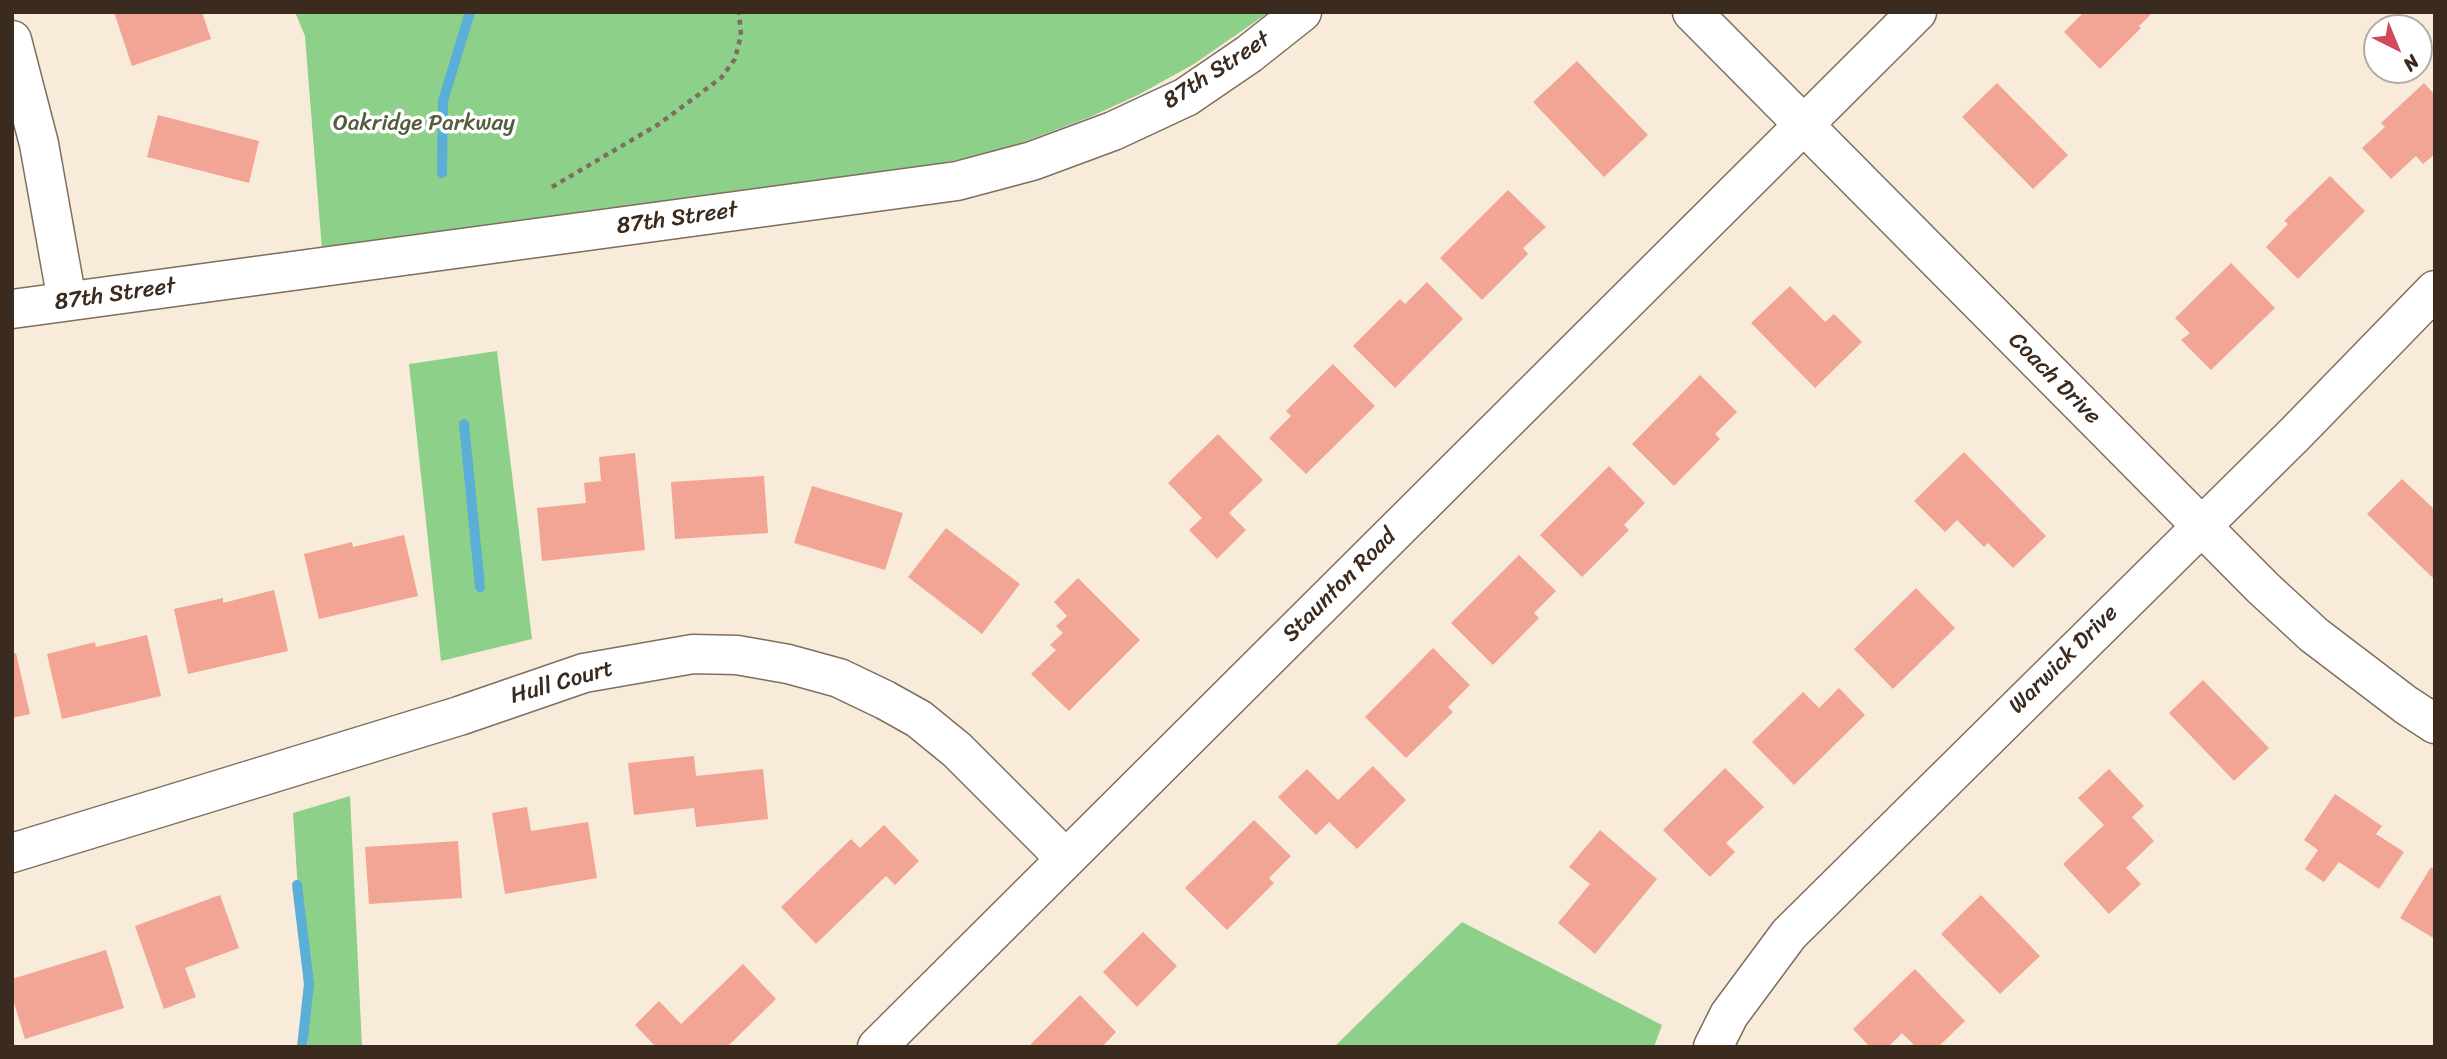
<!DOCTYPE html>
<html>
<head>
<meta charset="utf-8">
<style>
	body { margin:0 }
	#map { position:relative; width:2447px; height:1059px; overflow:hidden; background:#f9ebda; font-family:Sriracha,sans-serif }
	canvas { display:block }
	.frame { position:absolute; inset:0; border:14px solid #3b2a1e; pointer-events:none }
	.north { position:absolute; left:2363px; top:14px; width:70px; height:70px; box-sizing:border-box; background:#fff; border:2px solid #b1aaa5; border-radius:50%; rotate:137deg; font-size:19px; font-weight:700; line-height:28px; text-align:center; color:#3b2a1e }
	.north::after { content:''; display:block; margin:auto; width:24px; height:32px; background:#d1495b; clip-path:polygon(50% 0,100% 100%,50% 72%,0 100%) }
</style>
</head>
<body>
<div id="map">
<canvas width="2447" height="1059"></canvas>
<div class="frame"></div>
<div class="north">N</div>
</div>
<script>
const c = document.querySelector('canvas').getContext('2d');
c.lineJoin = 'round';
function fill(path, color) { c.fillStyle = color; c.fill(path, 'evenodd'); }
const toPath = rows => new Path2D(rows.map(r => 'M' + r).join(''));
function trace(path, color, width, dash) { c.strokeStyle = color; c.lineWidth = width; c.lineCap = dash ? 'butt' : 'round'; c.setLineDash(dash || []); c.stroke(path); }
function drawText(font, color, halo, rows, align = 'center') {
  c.font = font + ' Sriracha,sans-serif'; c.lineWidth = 7; c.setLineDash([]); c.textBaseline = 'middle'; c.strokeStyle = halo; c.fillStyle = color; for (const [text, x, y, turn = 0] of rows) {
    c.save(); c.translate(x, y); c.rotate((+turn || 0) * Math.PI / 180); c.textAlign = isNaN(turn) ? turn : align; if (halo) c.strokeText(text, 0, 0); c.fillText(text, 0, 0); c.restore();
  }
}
const green = toPath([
	[295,12,1269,12,1194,64,1138,95,1090,117,1018,144,957,160,900,171,322,250,305,36],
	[497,351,532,639,441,661,409,364],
	[350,796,362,1047,308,1047,293,813],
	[1462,922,1662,1025,1654,1047,1334,1047]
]);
const stream = toPath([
	[442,173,443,101,470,12],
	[464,424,480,587],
	[297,885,309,984,302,1047]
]);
const building = toPath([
	[114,12,202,12,211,39,132,66],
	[2084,12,2153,12,2139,26,2141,28,2100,69,2064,32],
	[1577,61,1648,135,1604,177,1533,102],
	[1997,83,2068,155,2033,189,1962,117],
	[2424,83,2435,95,2435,154,2423,164,2416,156,2391,179,2362,148,2385,127,2381,123],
	[158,115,259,141,249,183,147,157],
	[2330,176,2365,211,2298,279,2266,247,2288,224,2284,221],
	[1508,190,1546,227,1523,248,1528,254,1482,300,1440,258],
	[2231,263,2275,308,2211,370,2181,340,2190,333,2175,318],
	[1427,282,1463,319,1395,388,1353,346,1400,299,1405,304],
	[1790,286,1825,322,1834,314,1862,342,1815,388,1751,323],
	[1333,364,1375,406,1306,474,1269,438,1291,416,1286,411],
	[1700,375,1737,412,1715,434,1720,439,1674,486,1632,444],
	[1218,434,1263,480,1229,513,1246,530,1217,559,1189,530,1202,518,1168,483],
	[1964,452,2046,536,2013,568,1988,543,1984,547,1957,520,1945,532,1914,501],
	[635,453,645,550,542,561,537,508,586,503,584,483,601,481,599,457],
	[1609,466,1645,503,1624,525,1629,530,1582,577,1540,535],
	[764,476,768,533,675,539,671,482],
	[2402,479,2435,510,2435,580,2367,514],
	[812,486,903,513,885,570,794,543],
	[946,528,1020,584,982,634,908,577],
	[404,535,418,596,319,619,304,554,352,542,353,547],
	[1519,555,1556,591,1534,613,1539,618,1493,665,1451,623],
	[1078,578,1140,640,1069,711,1031,674,1056,650,1050,645,1063,633,1056,626,1067,616,1054,602],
	[1916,588,1955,628,1893,689,1854,649],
	[274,590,288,651,188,674,174,609,223,598,223,603],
	[147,635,161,696,62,719,47,654,95,642,96,647],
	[1433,648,1470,685,1448,707,1453,712,1406,758,1365,717],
	[16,653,30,714,12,718,12,654],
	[2203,680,2269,748,2234,781,2169,713],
	[1839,688,1865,715,1794,785,1752,742,1803,692,1819,708],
	[694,756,696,776,763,769,768,819,696,827,694,808,634,815,628,763],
	[1373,766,1406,800,1357,849,1329,822,1316,835,1278,797,1307,769,1338,800],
	[1725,768,1764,807,1726,843,1735,852,1710,877,1663,830],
	[2109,769,2144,806,2132,817,2154,841,2126,868,2141,884,2109,914,2063,864,2104,825,2078,798],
	[2335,794,2382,826,2376,834,2404,852,2379,889,2339,862,2324,882,2305,869,2318,850,2304,840],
	[527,807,531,831,588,822,597,878,505,894,492,813],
	[1254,820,1291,856,1269,878,1274,883,1227,930,1185,888],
	[884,825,919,861,895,885,886,876,816,944,781,907,851,839,860,848],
	[1600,830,1657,879,1595,954,1558,923,1590,884,1569,867],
	[458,841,462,898,369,904,365,847],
	[2431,867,2435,869,2435,939,2400,918],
	[220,895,239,948,185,968,196,997,164,1009,135,926],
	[1981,895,2040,956,2000,994,1941,934],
	[1143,932,1177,966,1137,1007,1103,972],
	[106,950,124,1008,25,1039,12,996,12,979],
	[743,964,776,999,727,1047,656,1047,635,1025,659,1001,681,1024],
	[1915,969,1965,1021,1938,1047,1916,1047,1902,1033,1888,1047,1870,1047,1853,1029],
	[1080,995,1116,1032,1102,1047,1028,1047]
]);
const path = toPath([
	[552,187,659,124,721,78,735,59,741,35,739,12]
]);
const minor = toPath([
	[1692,12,2263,588,2314,635,2406,705,2435,724],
	[12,40,39,144,67,301],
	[12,309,957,181,1032,161,1113,131,1186,97,1249,54,1302,12],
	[12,853,459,716,584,673,693,654,737,655,788,664,839,678,885,700,919,719,957,750,1066,859],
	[877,1047,1917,12],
	[1713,1047,1729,1015,1789,934,2295,434,2435,290]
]);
const streetNames = [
	["87th Street",1217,71,-33],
	["87th Street",677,219,-8],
	["87th Street",115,295,-8],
	["Coach Drive",2054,379,45],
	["Staunton Road",1340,586,-45],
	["Warwick Drive",2064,660,-45],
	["Hull Court",562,683,-16]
];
const parkNames = [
	["Oakridge Parkway",424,124]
];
fill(green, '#8dd08a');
trace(stream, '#5baed6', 10);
fill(building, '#f2a495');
trace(minor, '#7e6e60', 41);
trace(path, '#7e6e60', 4.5, [5, 5]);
trace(minor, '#fff', 38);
drawText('23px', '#3b2a1e', '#fff', streetNames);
drawText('23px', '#545c3e', '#fff', parkNames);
</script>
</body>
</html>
